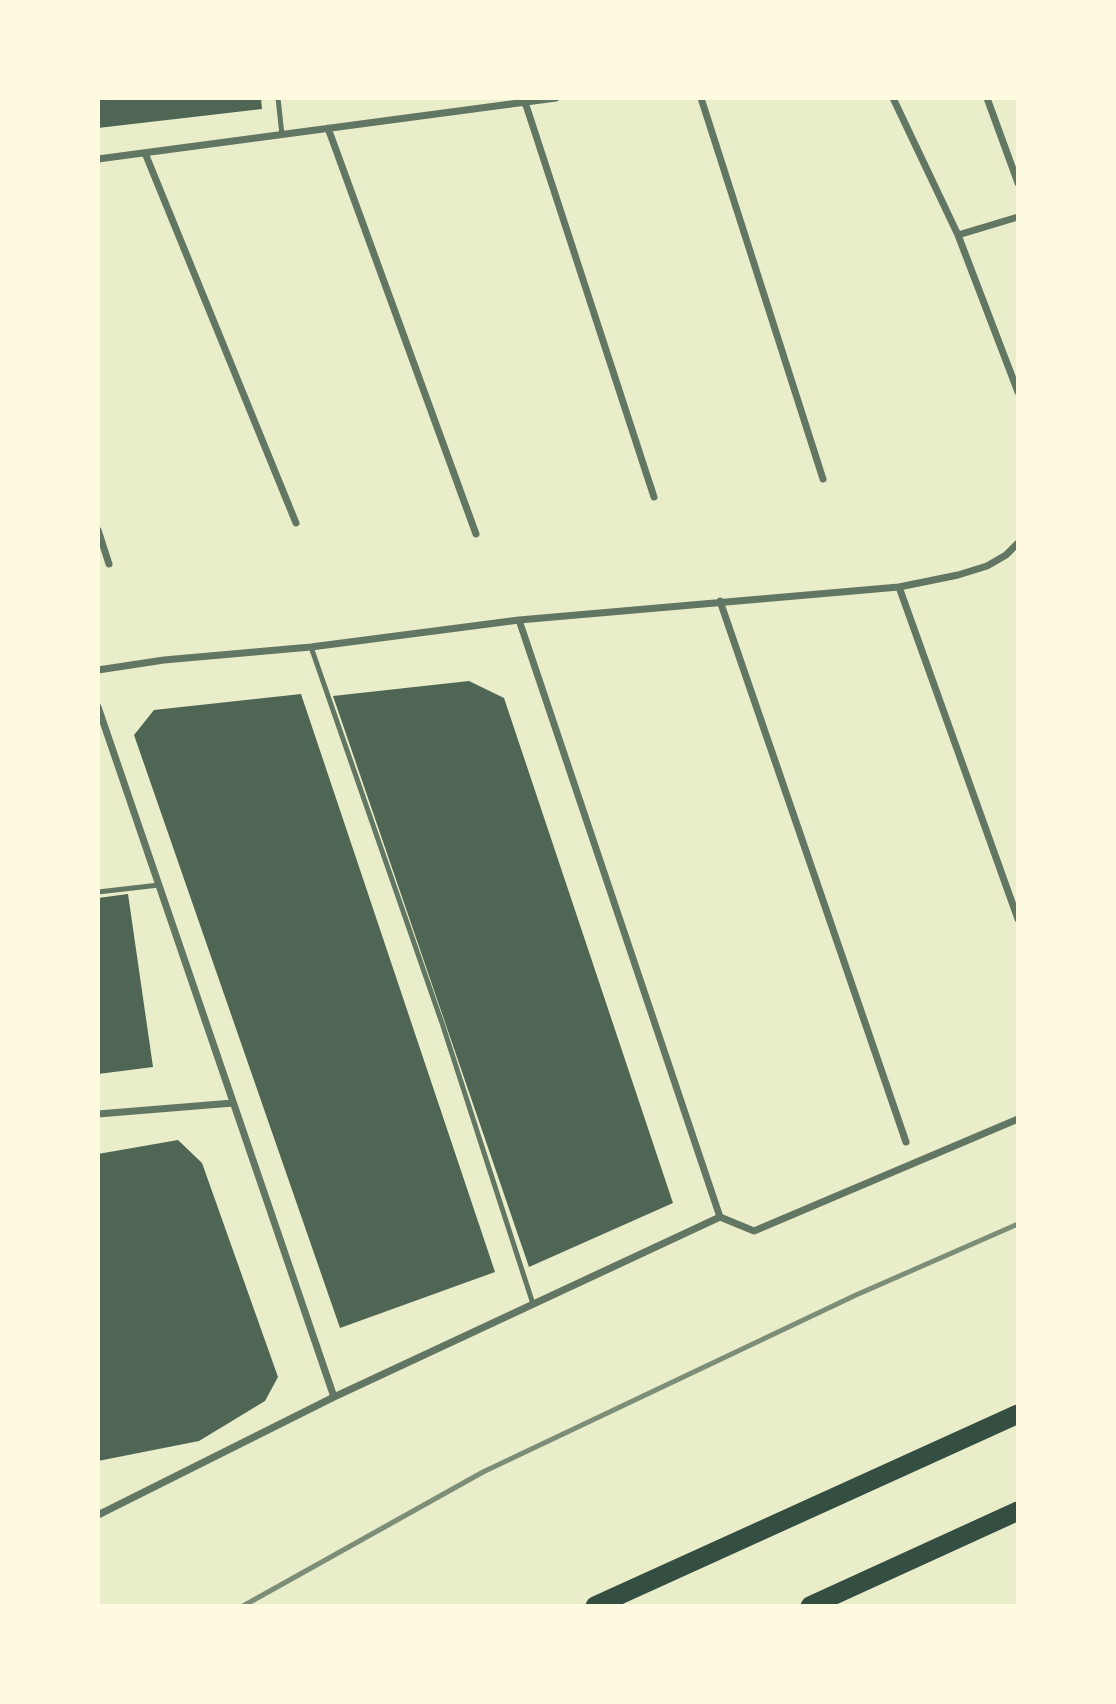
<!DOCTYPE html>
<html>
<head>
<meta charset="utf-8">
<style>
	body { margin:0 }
	#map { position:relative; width:1116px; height:1704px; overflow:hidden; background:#e9edc9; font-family:"Roboto Condensed",sans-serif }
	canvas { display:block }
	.frame { position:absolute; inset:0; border:100px solid #fefae0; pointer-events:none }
</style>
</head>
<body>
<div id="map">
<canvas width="1116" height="1704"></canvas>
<div class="frame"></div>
</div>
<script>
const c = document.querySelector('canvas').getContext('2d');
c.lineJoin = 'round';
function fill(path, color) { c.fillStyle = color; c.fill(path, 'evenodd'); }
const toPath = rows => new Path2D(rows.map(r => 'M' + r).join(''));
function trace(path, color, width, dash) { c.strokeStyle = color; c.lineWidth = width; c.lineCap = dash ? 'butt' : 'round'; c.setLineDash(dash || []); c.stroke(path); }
const building = toPath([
	[98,98,261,98,262,109,98,128],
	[469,681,504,698,673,1203,529,1267,333,696],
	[301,694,495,1272,340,1328,134,735,154,710],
	[128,894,153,1067,98,1074,98,898],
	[178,1140,202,1163,278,1377,265,1401,199,1441,98,1461,98,1154]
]);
const service = toPath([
	[278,98,282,135],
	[311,647,443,1026,533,1304],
	[98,892,159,885]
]);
const minor = toPath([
	[701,98,823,479],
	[893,98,958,235,1018,392],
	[987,98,1018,183],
	[525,102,654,497],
	[328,128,476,534],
	[145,153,296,523],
	[98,159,556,98],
	[958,235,1018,217],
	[98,530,109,564],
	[899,587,1018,919],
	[720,601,906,1142],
	[519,620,720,1217],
	[98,670,164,660,311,647,519,620,899,587,958,575,987,566,1006,555,1018,543],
	[98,707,334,1397],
	[98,1114,233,1103],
	[98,1515,334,1397,720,1217,754,1231,1018,1119]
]);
const trunk = toPath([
	[595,1606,1018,1414],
	[810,1606,1018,1511]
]);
const rail = toPath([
	[243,1606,483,1472,856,1295,1018,1224]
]);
fill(building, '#4f6655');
trace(service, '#617663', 5);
trace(minor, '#617663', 7);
trace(trunk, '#344e41', 19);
trace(rail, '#7c8e77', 5);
</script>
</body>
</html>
